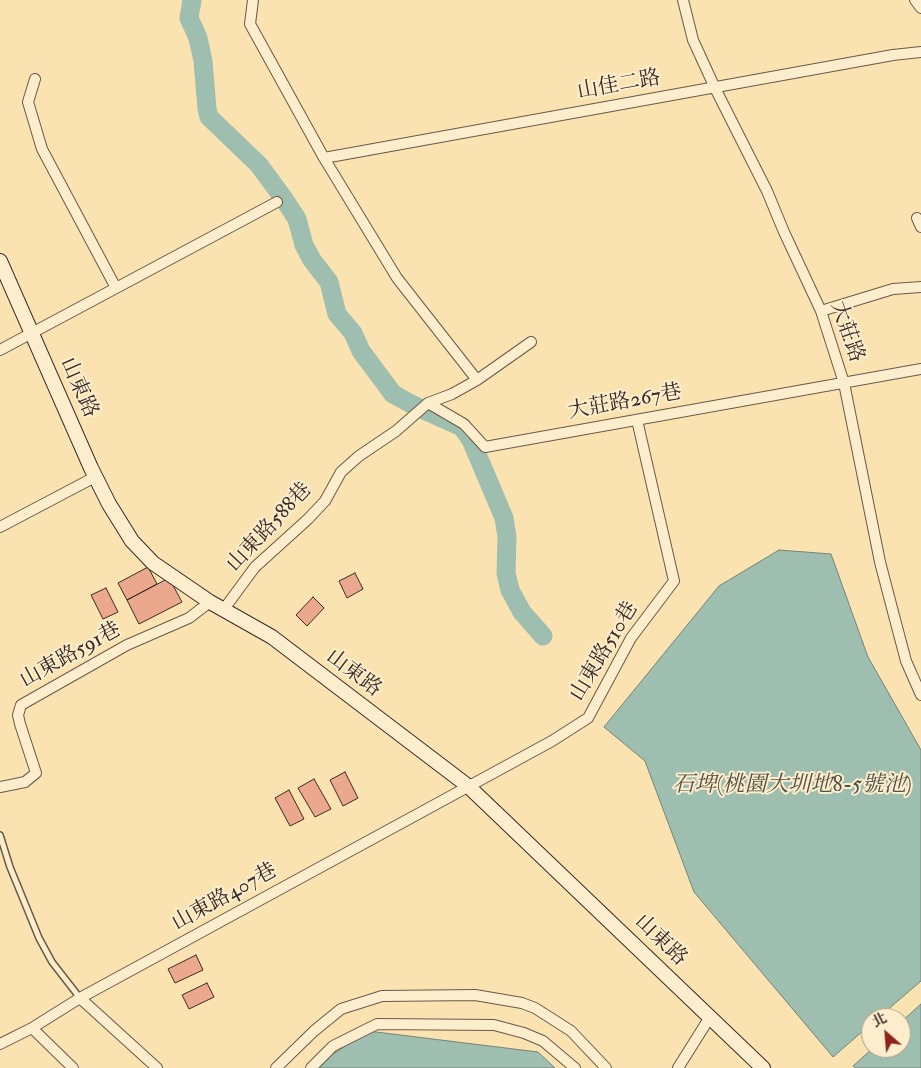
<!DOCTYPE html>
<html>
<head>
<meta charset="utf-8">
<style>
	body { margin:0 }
	#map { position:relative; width:921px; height:1068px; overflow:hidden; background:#fae3b1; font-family:"IM FELL Double Pica","Noto Serif TC",serif }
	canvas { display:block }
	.north { position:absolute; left:861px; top:1008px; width:50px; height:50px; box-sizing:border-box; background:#fcedcc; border:1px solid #ae9f8a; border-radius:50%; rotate:333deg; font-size:14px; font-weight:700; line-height:20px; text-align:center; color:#392b26 }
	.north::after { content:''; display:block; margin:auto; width:18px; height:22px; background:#8f2418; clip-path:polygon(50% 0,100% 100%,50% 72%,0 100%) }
</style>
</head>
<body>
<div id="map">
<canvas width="921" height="1068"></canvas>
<div class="north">北</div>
</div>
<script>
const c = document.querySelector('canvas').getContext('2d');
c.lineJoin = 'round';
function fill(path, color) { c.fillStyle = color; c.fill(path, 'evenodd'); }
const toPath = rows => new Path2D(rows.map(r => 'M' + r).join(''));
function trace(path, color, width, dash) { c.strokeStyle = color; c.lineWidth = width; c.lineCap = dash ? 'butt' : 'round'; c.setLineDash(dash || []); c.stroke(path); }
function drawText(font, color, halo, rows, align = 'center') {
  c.font = font + ' "IM FELL Double Pica","Noto Serif TC",serif'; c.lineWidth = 4; c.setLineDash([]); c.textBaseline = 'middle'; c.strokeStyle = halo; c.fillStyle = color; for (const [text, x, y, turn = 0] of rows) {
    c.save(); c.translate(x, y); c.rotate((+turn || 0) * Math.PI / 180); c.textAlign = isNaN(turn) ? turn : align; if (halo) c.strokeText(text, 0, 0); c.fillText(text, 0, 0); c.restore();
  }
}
const water = toPath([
	[779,550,831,554,868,657,921,750,921,981,878,1018,871,1018,871,1024,833,1057,694,892,645,761,604,727,719,586,779,550],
	[921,1004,921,1068,856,1068,853,1066,873,1048,901,1048,901,1022,921,1004],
	[368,1031,538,1052,555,1068,312,1068,368,1031]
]);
const river = toPath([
	[192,0,189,18,198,38,203,61,207,109,209,117,259,165,284,199,297,219,304,245,312,260,329,282,337,314,353,333,361,351,393,394,413,405,462,427,471,440,504,518,507,537,506,573,510,590,522,612,543,636]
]);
const building = toPath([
	[148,567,157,584,127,600,118,583,148,567],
	[355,573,363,589,347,598,339,581,355,573],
	[169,578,182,602,139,624,127,600,169,578],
	[106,588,118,612,103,619,91,595,106,588],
	[313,597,324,608,307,626,296,615,313,597],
	[345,772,358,798,343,806,330,780,345,772],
	[314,779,331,809,315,817,298,788,314,779],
	[289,790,304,819,290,826,275,798,289,790],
	[196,955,203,970,175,983,168,969,196,955],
	[207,983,214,997,189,1009,182,995,207,983]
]);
const lane = toPath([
	[0,835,10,867,39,938,52,962,80,998]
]);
const street = toPath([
	[253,0,250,24,324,158,397,278,477,380],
	[683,0,693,40,715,88,767,191,784,232,821,311,844,383,880,562,892,608,906,661,921,695],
	[915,0,921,8],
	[35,79,28,102,42,149,116,288],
	[324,158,893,55,921,52],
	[917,218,921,227],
	[821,311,893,289,921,287],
	[0,350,277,202],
	[428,403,464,424,485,447,921,369],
	[0,527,95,477],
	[224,609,255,567,308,519,325,501,341,472,359,456,396,431,428,403,452,394,477,380,531,342],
	[0,787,25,782,36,773,20,724,18,715,21,705,127,645,189,618,210,602],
	[80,998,157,1068],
	[32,1028,73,1068],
	[0,1044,32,1028,80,998,552,741,588,718,631,638,674,581,637,420],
	[276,1068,314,1031,341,1009,382,996,475,995,522,1003,535,1008,571,1031,606,1068],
	[311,1068,333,1046,377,1024,494,1025,524,1033,543,1041,575,1068],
	[678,1068,710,1017]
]);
const secondary = toPath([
	[0,261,91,468,109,504,132,541,153,563,210,602,272,637,468,786,763,1068]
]);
const streetNames = [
	["山佳二路",619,86,-10],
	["大莊路",846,332,71],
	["山東路",78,388,66],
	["大莊路267巷",625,403,-10],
	["山東路588巷",270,528,-47],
	["山東路510巷",605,652,-59],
	["山東路591巷",71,656,-29],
	["山東路",353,674,37],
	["山東路407巷",225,898,-29],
	["山東路",660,941,44]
];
const waterNames = [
	["石埤(桃園大圳地8-5號池)",792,786]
];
fill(water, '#9ebeaf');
trace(water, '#768378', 1);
trace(river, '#9ebeaf', 19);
fill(building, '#eba88d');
trace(building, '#392b26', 1);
trace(lane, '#695949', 8);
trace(street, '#695949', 12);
trace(secondary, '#392b26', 16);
trace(lane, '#fcedcc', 5);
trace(street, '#fcedcc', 10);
trace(secondary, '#fcedcc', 14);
drawText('21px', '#392b26', '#fcedcc', streetNames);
drawText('italic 22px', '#525048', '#fcedcc', waterNames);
</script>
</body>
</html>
